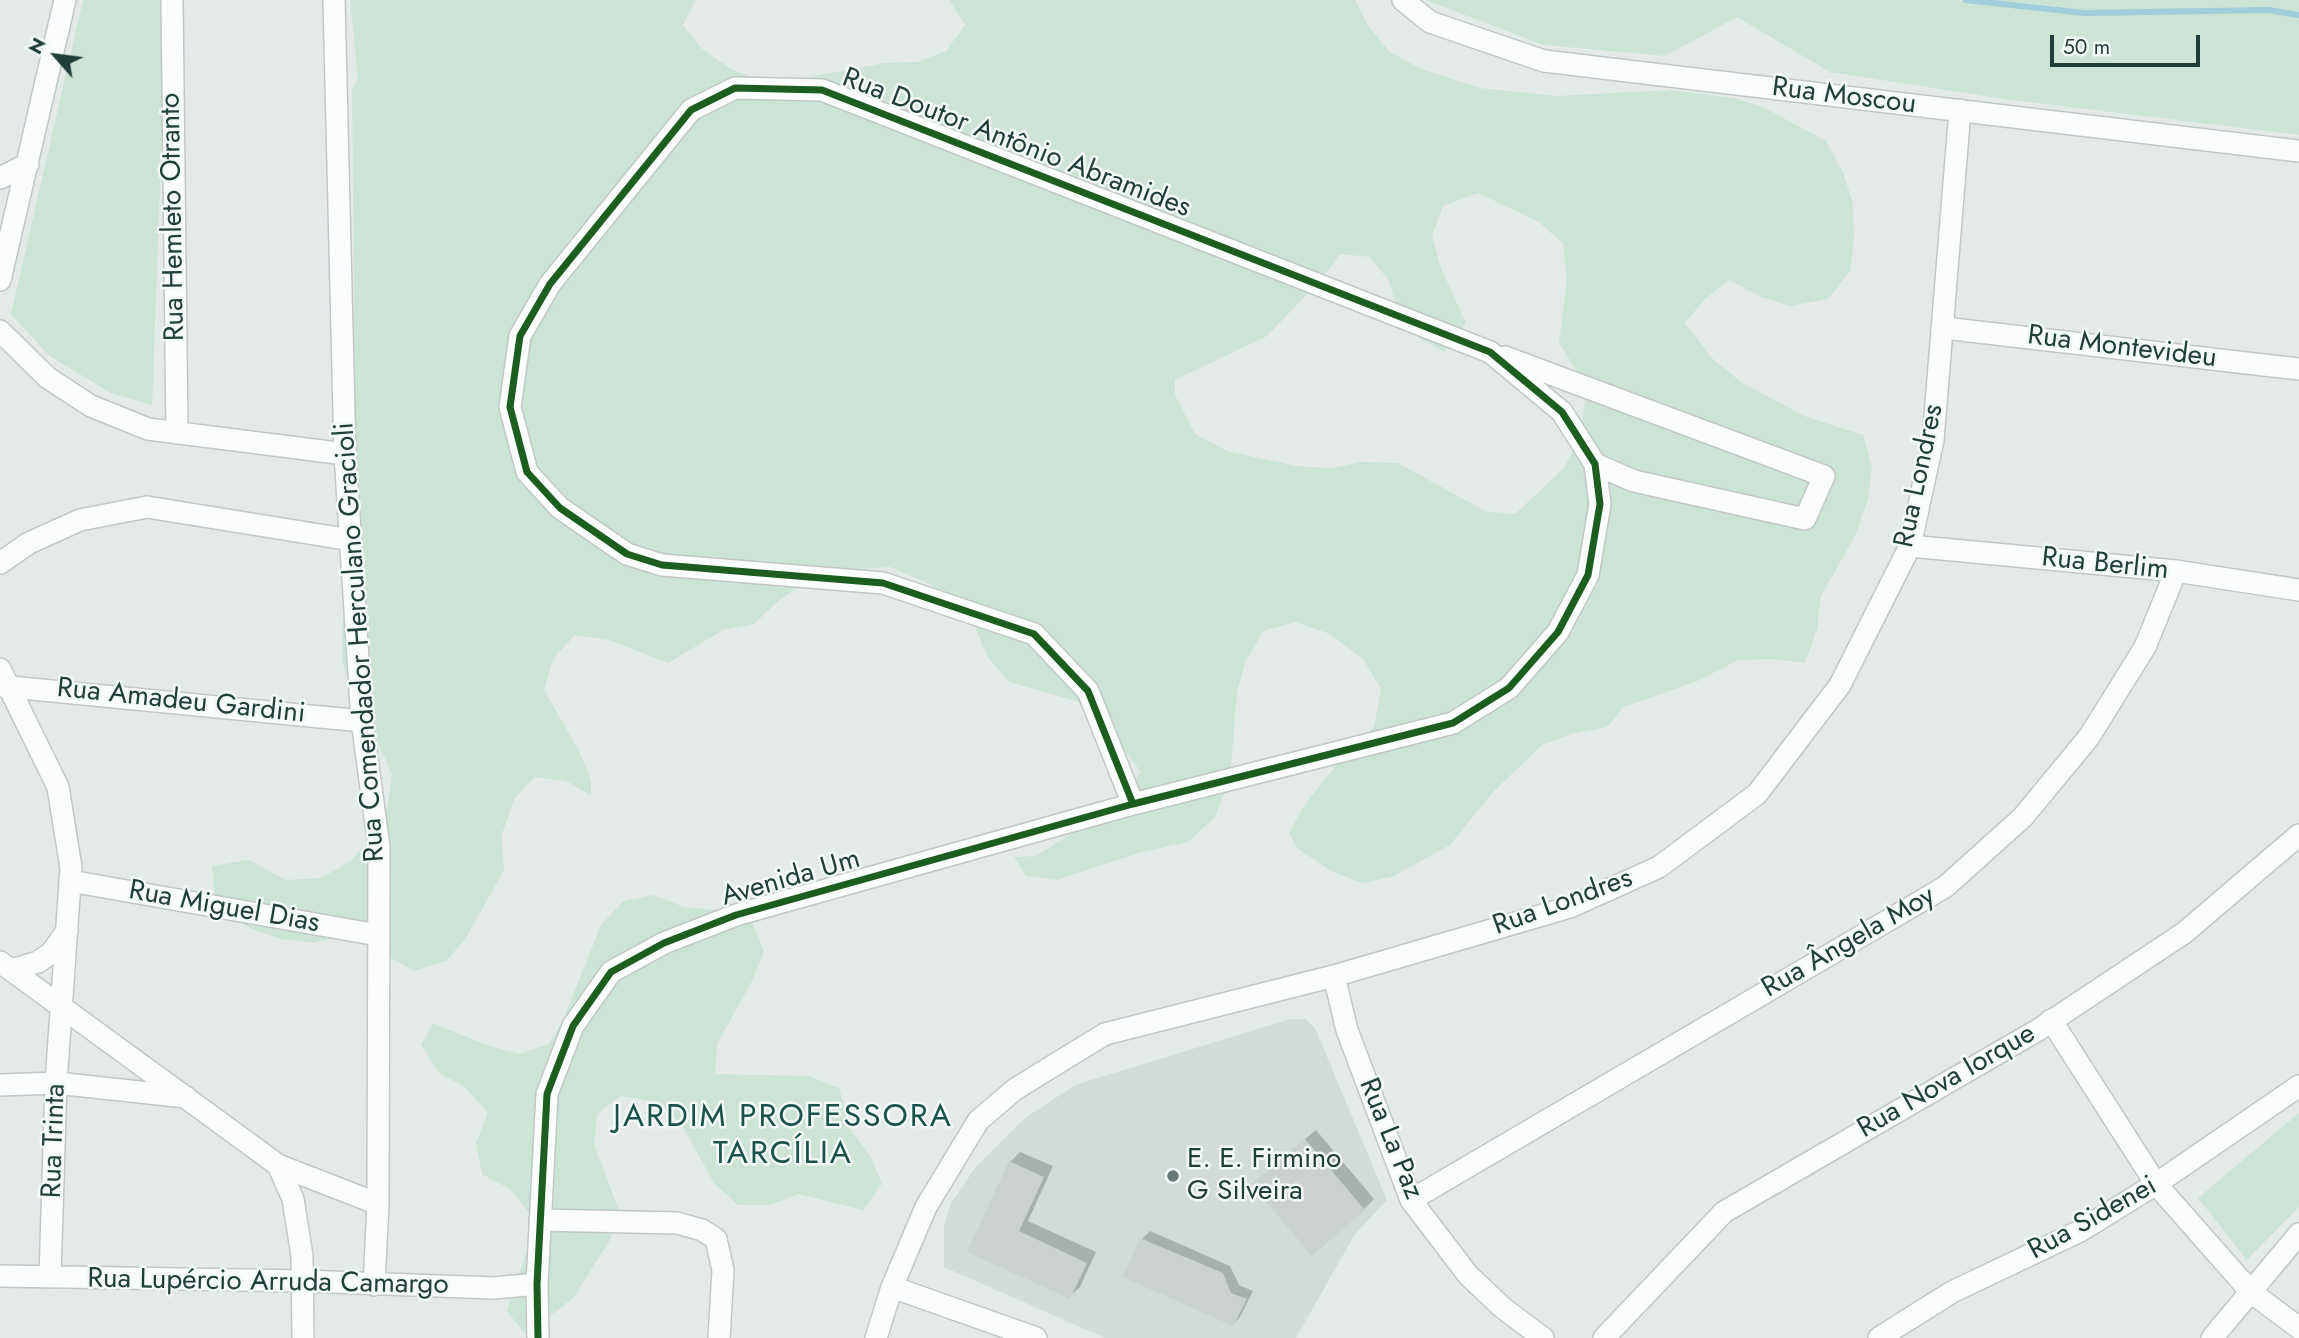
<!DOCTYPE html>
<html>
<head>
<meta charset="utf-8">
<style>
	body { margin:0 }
	#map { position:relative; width:2299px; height:1338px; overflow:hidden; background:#e4eae8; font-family:Jost,sans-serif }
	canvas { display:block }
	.north { position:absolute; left:21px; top:21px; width:70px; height:70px; -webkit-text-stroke:5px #f2f9f6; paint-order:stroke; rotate:298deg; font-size:19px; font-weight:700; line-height:28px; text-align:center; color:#203f3a }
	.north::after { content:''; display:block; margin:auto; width:24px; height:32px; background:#203f3a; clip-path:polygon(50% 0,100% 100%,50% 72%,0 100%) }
	.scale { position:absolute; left:2050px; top:35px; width:150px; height:32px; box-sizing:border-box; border:4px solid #203f3a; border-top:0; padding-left:9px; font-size:21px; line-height:24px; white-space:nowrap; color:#203f3a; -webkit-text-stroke:5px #f2f9f6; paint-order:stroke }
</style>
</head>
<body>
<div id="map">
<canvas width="2299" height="1338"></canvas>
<div class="north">N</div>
<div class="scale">50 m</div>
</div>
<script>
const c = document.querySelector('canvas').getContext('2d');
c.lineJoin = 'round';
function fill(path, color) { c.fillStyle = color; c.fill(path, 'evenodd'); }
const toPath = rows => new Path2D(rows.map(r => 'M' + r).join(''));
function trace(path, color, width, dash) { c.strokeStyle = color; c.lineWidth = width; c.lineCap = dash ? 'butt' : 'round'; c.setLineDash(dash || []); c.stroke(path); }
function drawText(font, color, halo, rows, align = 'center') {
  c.font = font + ' Jost,sans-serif'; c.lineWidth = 5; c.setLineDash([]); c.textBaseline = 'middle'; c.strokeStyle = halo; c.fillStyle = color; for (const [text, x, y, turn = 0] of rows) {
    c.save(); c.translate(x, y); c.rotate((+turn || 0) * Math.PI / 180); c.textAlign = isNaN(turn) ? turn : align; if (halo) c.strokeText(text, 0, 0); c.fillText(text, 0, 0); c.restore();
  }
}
const built = toPath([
	[1290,1019,1305,1019,1315,1028,1387,1200,1355,1234,1296,1338,1105,1338,944,1267,944,1225,951,1203,975,1168,1025,1118,1075,1085]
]);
const green = toPath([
	[83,0,167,0,152,405,111,393,48,355,11,314],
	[350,0,696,0,683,25,701,48,731,69,761,81,793,80,885,63,917,62,946,51,965,25,949,0,1355,0,1369,27,1390,52,1421,69,1480,88,1557,96,1670,90,1734,98,1763,107,1826,141,1843,172,1853,204,1854,239,1850,271,1828,299,1790,306,1761,297,1729,280,1704,300,1685,323,1713,359,1741,382,1804,416,1863,435,1872,467,1868,499,1856,534,1821,596,1817,629,1805,663,1773,659,1738,660,1700,680,1624,707,1607,727,1571,734,1542,745,1493,792,1450,845,1392,877,1361,883,1331,871,1298,849,1289,833,1305,804,1347,752,1374,727,1381,689,1363,659,1330,634,1295,622,1263,631,1245,663,1237,692,1230,777,1215,817,1188,842,1142,852,1057,880,1026,876,1014,857,1036,856,1063,839,1119,797,1141,772,1107,727,1076,701,1009,682,987,656,975,627,956,603,930,584,890,567,847,570,809,581,782,598,754,624,723,630,668,663,609,640,575,635,553,659,544,690,579,751,591,780,591,795,566,781,534,777,514,800,502,834,504,870,466,938,446,961,414,971,382,953,359,933,313,943,281,939,252,929,216,909,212,866,249,860,286,880,321,878,351,861,371,838,388,806,392,774,343,665,342,630,356,529,352,89,358,79],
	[1478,193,1539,222,1563,244,1567,279,1559,343,1576,370,1585,402,1579,440,1564,468,1515,514,1485,511,1398,463,1362,462,1331,468,1296,466,1227,451,1195,434,1175,395,1175,380,1267,336,1321,280,1340,254,1370,257,1389,281,1398,313,1417,337,1445,352,1466,323,1441,268,1432,236,1443,206],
	[1426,0,2299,0,2299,135,2004,99,1830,72,1737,17,1665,56,1543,45],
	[654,895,684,907,714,910,752,922,764,951,752,981,717,1044,715,1074,809,1076,839,1088,851,1131,870,1155,882,1184,863,1210,799,1194,770,1205,738,1205,714,1183,682,1125,658,1102,621,1096,597,1114,594,1144,618,1208,610,1240,574,1297,526,1335,507,1311,529,1245,529,1213,510,1189,482,1174,476,1143,488,1113,466,1088,438,1072,421,1045,433,1023,489,1046,520,1054,550,1043,565,1015,601,925,623,901],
	[2299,1113,2299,1207,2247,1260,2198,1198]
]);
const shadow = toPath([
	[1316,1130,1374,1199,1364,1209,1264,1174],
	[1020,1152,1053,1166,1028,1221,1096,1252,1080,1287,1069,1297,969,1251,1010,1162],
	[1150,1231,1230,1266,1239,1285,1253,1291,1240,1317,1233,1324,1142,1239]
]);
const stream = toPath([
	[1966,0,2084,13,2269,10,2299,15]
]);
const building = toPath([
	[1305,1139,1365,1210,1312,1256,1251,1184],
	[1009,1161,1044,1177,1019,1231,1087,1263,1070,1299,967,1252],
	[1140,1238,1223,1273,1231,1293,1247,1299,1233,1326,1123,1277]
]);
const minor = toPath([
	[172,0,177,433],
	[334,0,345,454,362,721,379,847,378,1204,374,1285],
	[1403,0,1430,22,1544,61,2299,151],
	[0,178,28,164],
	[0,280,65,0],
	[1944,328,2299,369],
	[0,331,48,378,91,406,148,429,345,454],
	[1505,357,1824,476,1805,519,1634,481,1595,464],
	[1910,546,2176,571,2299,590],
	[0,563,29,543,80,520,147,507,351,540],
	[0,669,58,787,71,868,56,1083,50,1277],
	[0,686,362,721],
	[70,881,378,935],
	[0,962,278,1165,293,1199,302,1256,303,1338],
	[11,970,38,962,51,953,67,931],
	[1334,976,1347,1030,1411,1200,1468,1275,1503,1308,1543,1338],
	[2051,1020,2156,1184,2251,1292,2299,1328],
	[0,1085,56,1083,186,1097],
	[278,1165,378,1204],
	[1411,1200,1945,887,2023,817,2089,737,2145,647,2176,571],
	[540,1220,677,1223,702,1230,716,1239,723,1270,719,1338],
	[0,1276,303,1281,494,1288,537,1284],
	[892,1287,1036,1338],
	[538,1338,537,1284,547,1094,573,1026,611,972,664,943,736,915,1133,804,1453,723,1509,688,1558,632,1588,575,1600,504,1595,464,1562,412,1490,352,822,90,735,88,691,110,550,284,520,336,510,407,527,472,560,508,627,554,662,565,883,583,1034,634,1088,691,1133,804],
	[876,1338,892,1287,926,1207,978,1121,1014,1090,1064,1059,1105,1034,1334,976,1570,907,1659,867,1757,794,1840,685,1910,546,1933,440,1960,110],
	[1604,1338,1724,1212,2038,1030,2184,933,2299,835],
	[1879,1338,1952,1292,2080,1231,2156,1184,2299,1086],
	[2212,1338,2299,1234]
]);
const cycleway = toPath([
	[538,1338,537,1284,547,1094,573,1026,611,972,664,943,736,915,1133,804,1453,723,1509,688,1558,632,1588,575,1600,504,1595,464,1562,412,1490,352,822,90,735,88,691,110,550,284,520,336,510,407,527,472,560,508,627,554,662,565,883,583,1034,634,1088,691,1133,804]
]);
const markers = [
	[1173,1176,7,"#657b77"]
];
const streetNames = [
	["Rua Moscou",1844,97,7],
	["Rua Doutor Antônio Abramides",1016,144,21],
	["Rua Hemleto Otranto",174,217,-91],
	["Rua Montevideu",2122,348,7],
	["Rua Londres",1920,476,-78],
	["Rua Berlim",2105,565,6],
	["Rua Comendador Herculano Gracioli",361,642,-94],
	["Rua Amadeu Gardini",181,702,6],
	["Avenida Um",791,879,-16],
	["Rua Londres",1563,903,-20],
	["Rua Miguel Dias",224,908,10],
	["Rua Ângela Moy",1849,943,-30],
	["Rua Nova Iorque",1947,1082,-30],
	["Rua La Paz",1390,1139,68],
	["Rua Trinta",55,1141,-88],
	["Rua Sidenei",2093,1219,-29],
	["Rua Lupércio Arruda Camargo",268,1283,1]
];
const poiNames = [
	["E. E. Firmino",1187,1160],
	["G Silveira",1187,1192]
];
const quarterNames = [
	["JARDIM PROFESSORA",783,1118],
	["TARCÍLIA",783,1155]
];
fill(built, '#d1dcd8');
fill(green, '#cce4d6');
fill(shadow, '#0003');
trace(stream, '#a2cddb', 6);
fill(building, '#cbd1cf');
trace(minor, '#c1c7c5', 24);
trace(minor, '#fbfcfc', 21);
trace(cycleway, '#1b5e20', 7);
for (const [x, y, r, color] of markers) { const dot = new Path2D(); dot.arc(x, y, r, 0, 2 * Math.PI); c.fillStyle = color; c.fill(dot); trace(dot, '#f2f9f6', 2.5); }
drawText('28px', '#203f3a', '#f2f9f6', streetNames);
drawText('28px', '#203f3a', '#f2f9f6', poiNames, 'left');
c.letterSpacing = '2px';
drawText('32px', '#1a524b', '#f2f9f6', quarterNames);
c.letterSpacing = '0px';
</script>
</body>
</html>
